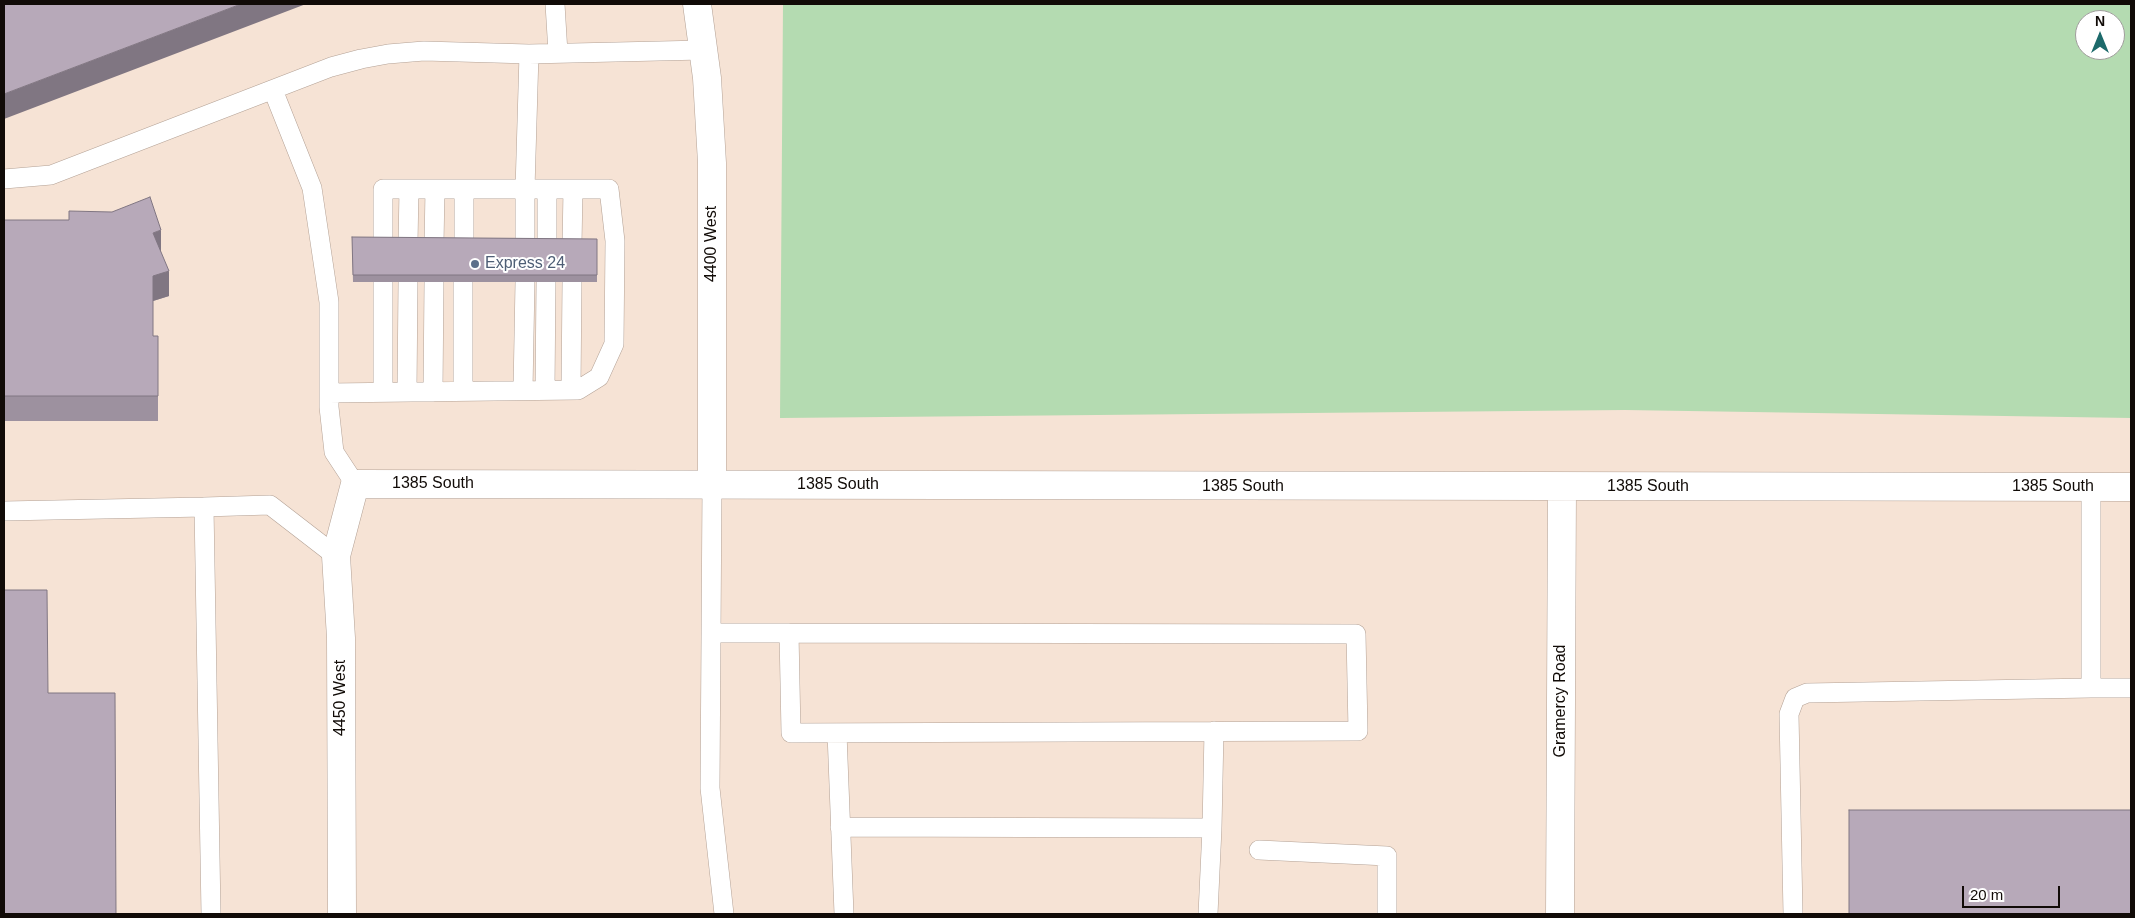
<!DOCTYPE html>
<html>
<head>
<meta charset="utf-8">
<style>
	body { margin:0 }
	#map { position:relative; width:2135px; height:918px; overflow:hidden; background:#f6e3d5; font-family:Arial,sans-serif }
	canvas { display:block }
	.frame { position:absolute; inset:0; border:5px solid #110b07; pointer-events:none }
	.north { position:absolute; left:2075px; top:10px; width:50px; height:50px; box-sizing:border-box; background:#fff; border:1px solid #a09d9c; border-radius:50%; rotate:0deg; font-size:14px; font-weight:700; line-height:20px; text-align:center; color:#110b07 }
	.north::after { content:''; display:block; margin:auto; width:18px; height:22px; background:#1d6a6b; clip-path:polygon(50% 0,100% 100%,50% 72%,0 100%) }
	.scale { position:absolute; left:1962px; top:886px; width:98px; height:22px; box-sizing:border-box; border:2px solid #110b07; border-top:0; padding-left:6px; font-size:15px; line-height:18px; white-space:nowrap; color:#110b07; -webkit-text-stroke:4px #fff; paint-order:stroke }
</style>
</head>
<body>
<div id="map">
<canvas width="2135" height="918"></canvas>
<div class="frame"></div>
<div class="north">N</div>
<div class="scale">20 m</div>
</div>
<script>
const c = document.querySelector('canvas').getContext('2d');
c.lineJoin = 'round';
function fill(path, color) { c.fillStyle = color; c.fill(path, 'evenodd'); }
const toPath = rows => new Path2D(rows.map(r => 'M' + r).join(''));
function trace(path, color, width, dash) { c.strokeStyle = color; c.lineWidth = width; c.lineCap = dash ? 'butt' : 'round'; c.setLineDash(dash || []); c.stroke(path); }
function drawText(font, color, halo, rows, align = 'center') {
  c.font = font + ' Arial,sans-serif'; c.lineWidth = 4; c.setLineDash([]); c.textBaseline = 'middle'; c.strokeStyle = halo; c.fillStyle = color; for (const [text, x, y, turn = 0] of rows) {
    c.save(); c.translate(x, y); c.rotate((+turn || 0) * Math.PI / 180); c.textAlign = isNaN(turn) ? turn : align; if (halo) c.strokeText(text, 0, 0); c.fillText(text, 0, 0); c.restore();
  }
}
const green = toPath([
	[783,4,2131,4,2131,418,1625,410,780,418],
	[2085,20,2115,20,2115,50,2085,50]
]);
const service = toPath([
	[555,4,558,53],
	[273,90,312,188,329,302,329,407,334,452,355,484],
	[4,179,51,175,331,67,361,59,388,54,424,51,529,54,703,50],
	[383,244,383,189,525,189,525,245],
	[408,244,409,189],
	[434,245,435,189],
	[464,245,464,189],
	[547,246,547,189],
	[572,246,573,189],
	[383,282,383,392],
	[523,390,525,282],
	[545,390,546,282],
	[571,390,572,282],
	[463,391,463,282],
	[407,392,408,282],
	[433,392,434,282],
	[329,393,578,390,599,377,614,344,615,241,609,189,525,189,529,54],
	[712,485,710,788,724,914],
	[2091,487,2091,688,2131,688],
	[4,511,204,507],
	[711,633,789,633,1356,634,1358,731,791,733,789,633],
	[837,733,844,914],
	[840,827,1212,828,1214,731],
	[1259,850,1387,856,1387,914],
	[211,914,204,507,270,505,336,556],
	[1208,914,1212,828],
	[1793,914,1789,714,1795,698,1807,693,2091,688]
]);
const minor = toPath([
	[697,4,707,78,712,163,712,485],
	[342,914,341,638,336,556,355,484,2131,487],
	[1560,914,1562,488]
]);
const wall = toPath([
	[69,211,161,254,169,296,153,301,153,336,158,336,158,421,4,421,4,220,69,220],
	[352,237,597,239,597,282,353,282]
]);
const shadedWall = toPath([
	[241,4,306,4,4,119,4,94],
	[161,230,161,255,153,233],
	[169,271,169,296,153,301,153,276]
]);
const building = toPath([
	[4,4,241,4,4,94,4,4],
	[150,197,161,230,153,233,169,271,153,276,153,336,158,336,158,396,4,396,4,220,69,220,69,211,112,212,150,197],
	[352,237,597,239,597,275,353,275,352,237],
	[4,590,47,590,48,693,115,693,116,914,4,914,4,590],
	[1849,810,2131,810,2131,914,1849,914,1849,810]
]);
const markers = [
	[475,264,5,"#5c6f8a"]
];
const streetNames = [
	["4400 West",712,244,-90],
	["1385 South",433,484],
	["1385 South",838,485],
	["1385 South",1243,487],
	["1385 South",1648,487],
	["1385 South",2053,487],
	["4450 West",341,698,-90],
	["Gramercy Road",1561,701,-90]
];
const serviceNames = [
	["Express 24",485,264]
];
fill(green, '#b4dbb1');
trace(service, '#b3a195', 20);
trace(minor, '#b3a195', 29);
trace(service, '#fff', 19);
trace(minor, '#fff', 28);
fill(wall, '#9d919f');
fill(shadedWall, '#807682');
fill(building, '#b7a9b9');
trace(building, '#807682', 1);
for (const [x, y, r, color] of markers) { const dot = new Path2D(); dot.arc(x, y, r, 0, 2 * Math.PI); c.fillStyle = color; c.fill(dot); trace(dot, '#fff', 2); }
drawText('16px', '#110b07', '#fff', streetNames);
drawText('16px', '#4e5e75', '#fff', serviceNames, 'left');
</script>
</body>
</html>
